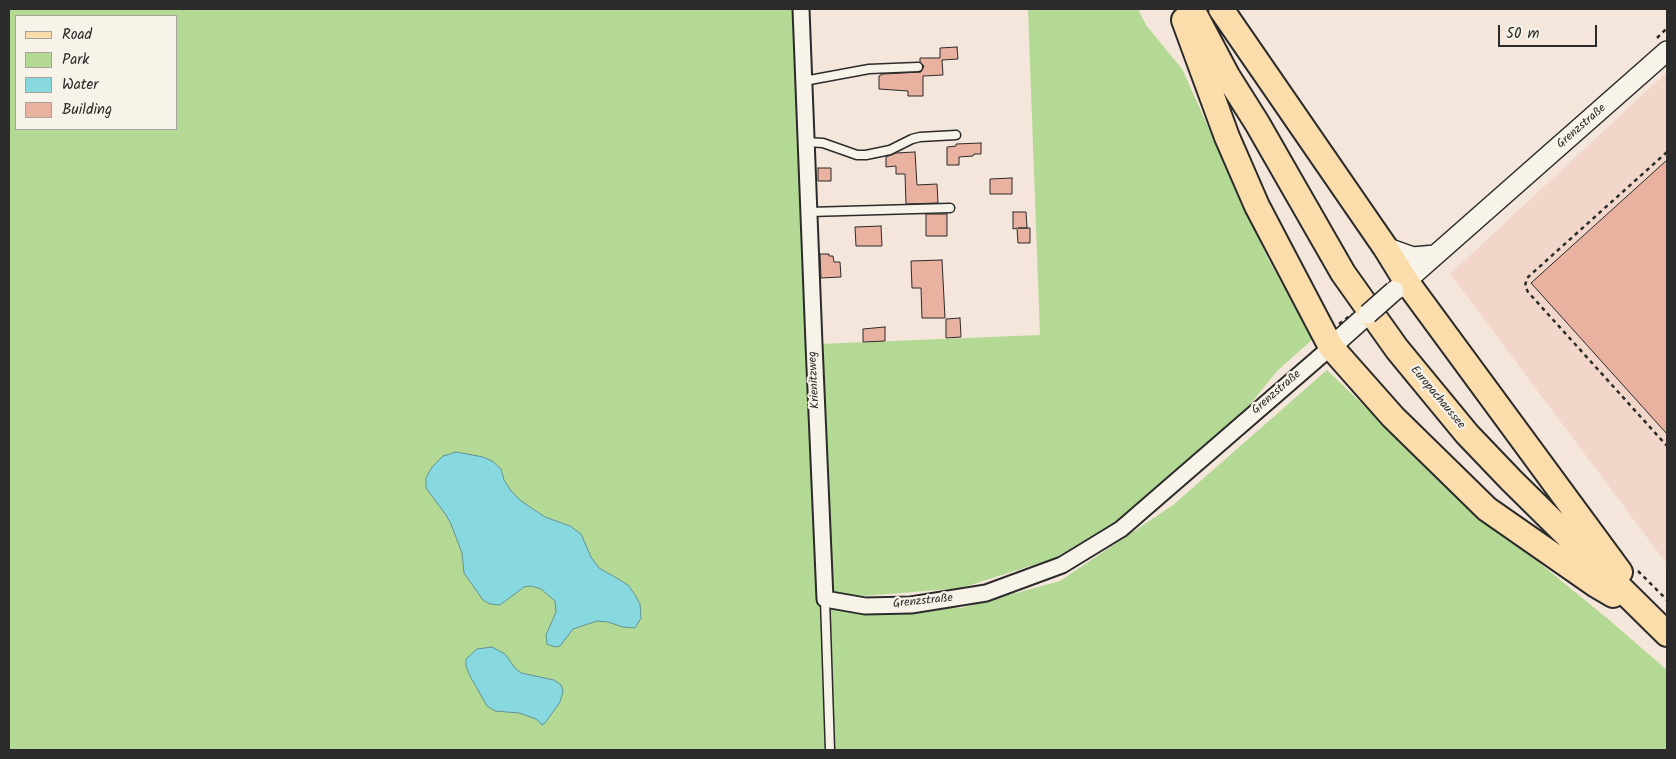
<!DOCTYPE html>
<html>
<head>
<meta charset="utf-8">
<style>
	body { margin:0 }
	#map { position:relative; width:1676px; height:759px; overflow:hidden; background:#f4e6da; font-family:Kalam,sans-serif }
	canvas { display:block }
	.frame { position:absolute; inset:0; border:10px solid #2b2b2b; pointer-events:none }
	.legend { position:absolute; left:15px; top:15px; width:162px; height:115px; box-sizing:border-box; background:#f7f3e8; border:1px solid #a5a39c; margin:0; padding:6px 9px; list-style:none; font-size:15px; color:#2b2b2b }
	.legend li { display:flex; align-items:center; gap:10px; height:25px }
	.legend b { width:25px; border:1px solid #a5a39c }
	.scale { position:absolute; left:1498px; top:25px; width:99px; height:22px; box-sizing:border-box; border:2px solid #2b2b2b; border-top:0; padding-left:6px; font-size:15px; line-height:18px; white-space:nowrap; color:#2b2b2b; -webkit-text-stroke:4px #f7f3e8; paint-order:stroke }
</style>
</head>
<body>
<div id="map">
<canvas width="1676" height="759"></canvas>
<div class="frame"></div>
<ul class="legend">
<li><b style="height:6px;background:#fbddab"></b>Road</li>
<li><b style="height:14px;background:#b3d994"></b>Park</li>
<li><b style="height:14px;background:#88d9df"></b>Water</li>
<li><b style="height:14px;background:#e9b1a0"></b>Building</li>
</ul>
<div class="scale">50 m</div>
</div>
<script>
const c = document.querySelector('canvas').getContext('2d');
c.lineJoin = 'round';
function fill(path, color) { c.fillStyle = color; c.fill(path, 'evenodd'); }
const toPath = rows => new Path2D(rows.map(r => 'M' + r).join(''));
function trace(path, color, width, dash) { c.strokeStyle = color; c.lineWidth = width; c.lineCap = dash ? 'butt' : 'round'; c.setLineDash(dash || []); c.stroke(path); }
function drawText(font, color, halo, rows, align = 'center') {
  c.font = font + ' Kalam,sans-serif'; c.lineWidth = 4.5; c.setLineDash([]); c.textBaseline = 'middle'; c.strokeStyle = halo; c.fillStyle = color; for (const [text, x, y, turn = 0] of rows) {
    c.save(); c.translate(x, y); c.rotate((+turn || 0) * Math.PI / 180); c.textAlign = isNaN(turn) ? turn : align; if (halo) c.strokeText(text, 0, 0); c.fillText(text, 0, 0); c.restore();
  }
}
const built = toPath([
	[1667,72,1667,564,1450,274]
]);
const green = toPath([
	[9,9,795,9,829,750,9,750],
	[16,16,176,16,176,129,16,129],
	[1028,9,1138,9,1146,25,1182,69,1267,257,1313,339,1278,370,1247,408,1171,477,1120,519,1055,558,961,588,828,599,961,608,1060,581,1173,505,1327,370,1460,498,1608,619,1667,670,1667,750,830,750,819,344,1040,335]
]);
const water = toPath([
	[456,452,483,457,492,461,501,469,504,480,511,491,521,501,545,517,570,526,581,534,591,557,599,568,620,580,629,586,635,595,640,604,641,618,635,628,623,627,608,622,597,621,573,629,560,646,555,647,547,644,546,635,556,612,555,601,541,589,531,586,524,587,500,605,490,604,483,600,464,573,462,553,451,524,446,515,426,488,426,478,432,467,443,456,456,452],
	[492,647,505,654,515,668,521,673,554,680,561,685,563,691,560,702,545,723,542,725,536,719,519,713,495,711,487,706,470,676,466,666,466,659,477,649,492,647]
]);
const building = toPath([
	[957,47,958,59,942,60,943,75,923,76,923,96,908,96,908,91,879,89,879,76,883,74,921,72,924,66,920,62,920,58,940,58,940,48,957,47],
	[981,143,981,154,974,154,973,156,959,157,959,165,947,165,947,147,956,146,956,144,981,143],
	[915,152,917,185,937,184,938,203,906,204,905,174,896,174,896,166,886,167,886,157,896,153,915,152],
	[1667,160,1667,434,1531,283,1667,160],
	[818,168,831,168,831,181,818,181,818,168],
	[1012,178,1012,194,990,194,990,179,1012,178],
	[1013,212,1026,212,1027,228,1018,228,1030,228,1030,243,1018,243,1017,228,1013,229,1013,212],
	[926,214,947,214,947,236,926,236,926,214],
	[881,226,882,246,856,246,855,227,881,226],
	[820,254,829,254,829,256,833,256,834,262,840,262,841,277,821,278,820,254],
	[942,260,945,318,922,318,921,288,912,288,911,261,942,260],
	[960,318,961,337,946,338,946,319,960,318],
	[885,327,885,341,863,342,863,329,885,327]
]);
const path = toPath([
	[1657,38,1667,28],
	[1667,152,1527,278,1525,286,1528,292,1667,446],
	[1638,571,1667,600]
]);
const service = toPath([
	[804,81,869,69,918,67],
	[806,142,823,143,857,155,866,155,890,150,912,139,920,137,956,135],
	[809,212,950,208],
	[825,599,830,750]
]);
const minor = toPath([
	[801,9,814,344,825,599,865,606,911,605,986,593,1062,565,1121,529,1331,347]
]);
const tertiary = toPath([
	[1385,247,1413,257,1435,255],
	[1397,289,1667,51],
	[1331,347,1368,314]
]);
const primary = toPath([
	[1192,9,1228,77,1257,123,1343,273,1397,349,1467,434,1511,480,1667,634],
	[1221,9,1385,247,1406,281,1620,572],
	[1184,20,1227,137,1257,206,1331,347,1393,417,1487,509,1596,585,1613,595]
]);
const pathBridge = toPath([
	[1339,324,1352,314]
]);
const tertiaryBridge = toPath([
	[1368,314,1394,291]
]);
const streetNames = [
	["Grenzstraße",1582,127,-41],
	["Krienitzweg",815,380,-93],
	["Grenzstraße",1277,393,-41],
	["Europachaussee",1437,398,50],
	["Grenzstraße",923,602,-6]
];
fill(built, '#f1d6c9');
fill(green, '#b3d994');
fill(water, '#88d9df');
trace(water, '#639397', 1);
fill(building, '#e9b1a0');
trace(building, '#2b2b2b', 1);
trace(service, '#2b2b2b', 11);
trace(minor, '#2b2b2b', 19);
trace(tertiary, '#2b2b2b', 22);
trace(primary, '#2b2b2b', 28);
trace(path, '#2b2b2b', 2.5, [4, 4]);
trace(service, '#f7f3e8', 8);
trace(minor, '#f7f3e8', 15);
trace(tertiary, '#f7f3e8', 19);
trace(primary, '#fbddab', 24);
trace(tertiaryBridge, '#2b2b2b', 22, []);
trace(pathBridge, '#2b2b2b', 2.5, [4, 4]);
trace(tertiaryBridge, '#f7f3e8', 19);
drawText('12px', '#2b2b2b', '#f7f3e8', streetNames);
</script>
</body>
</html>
